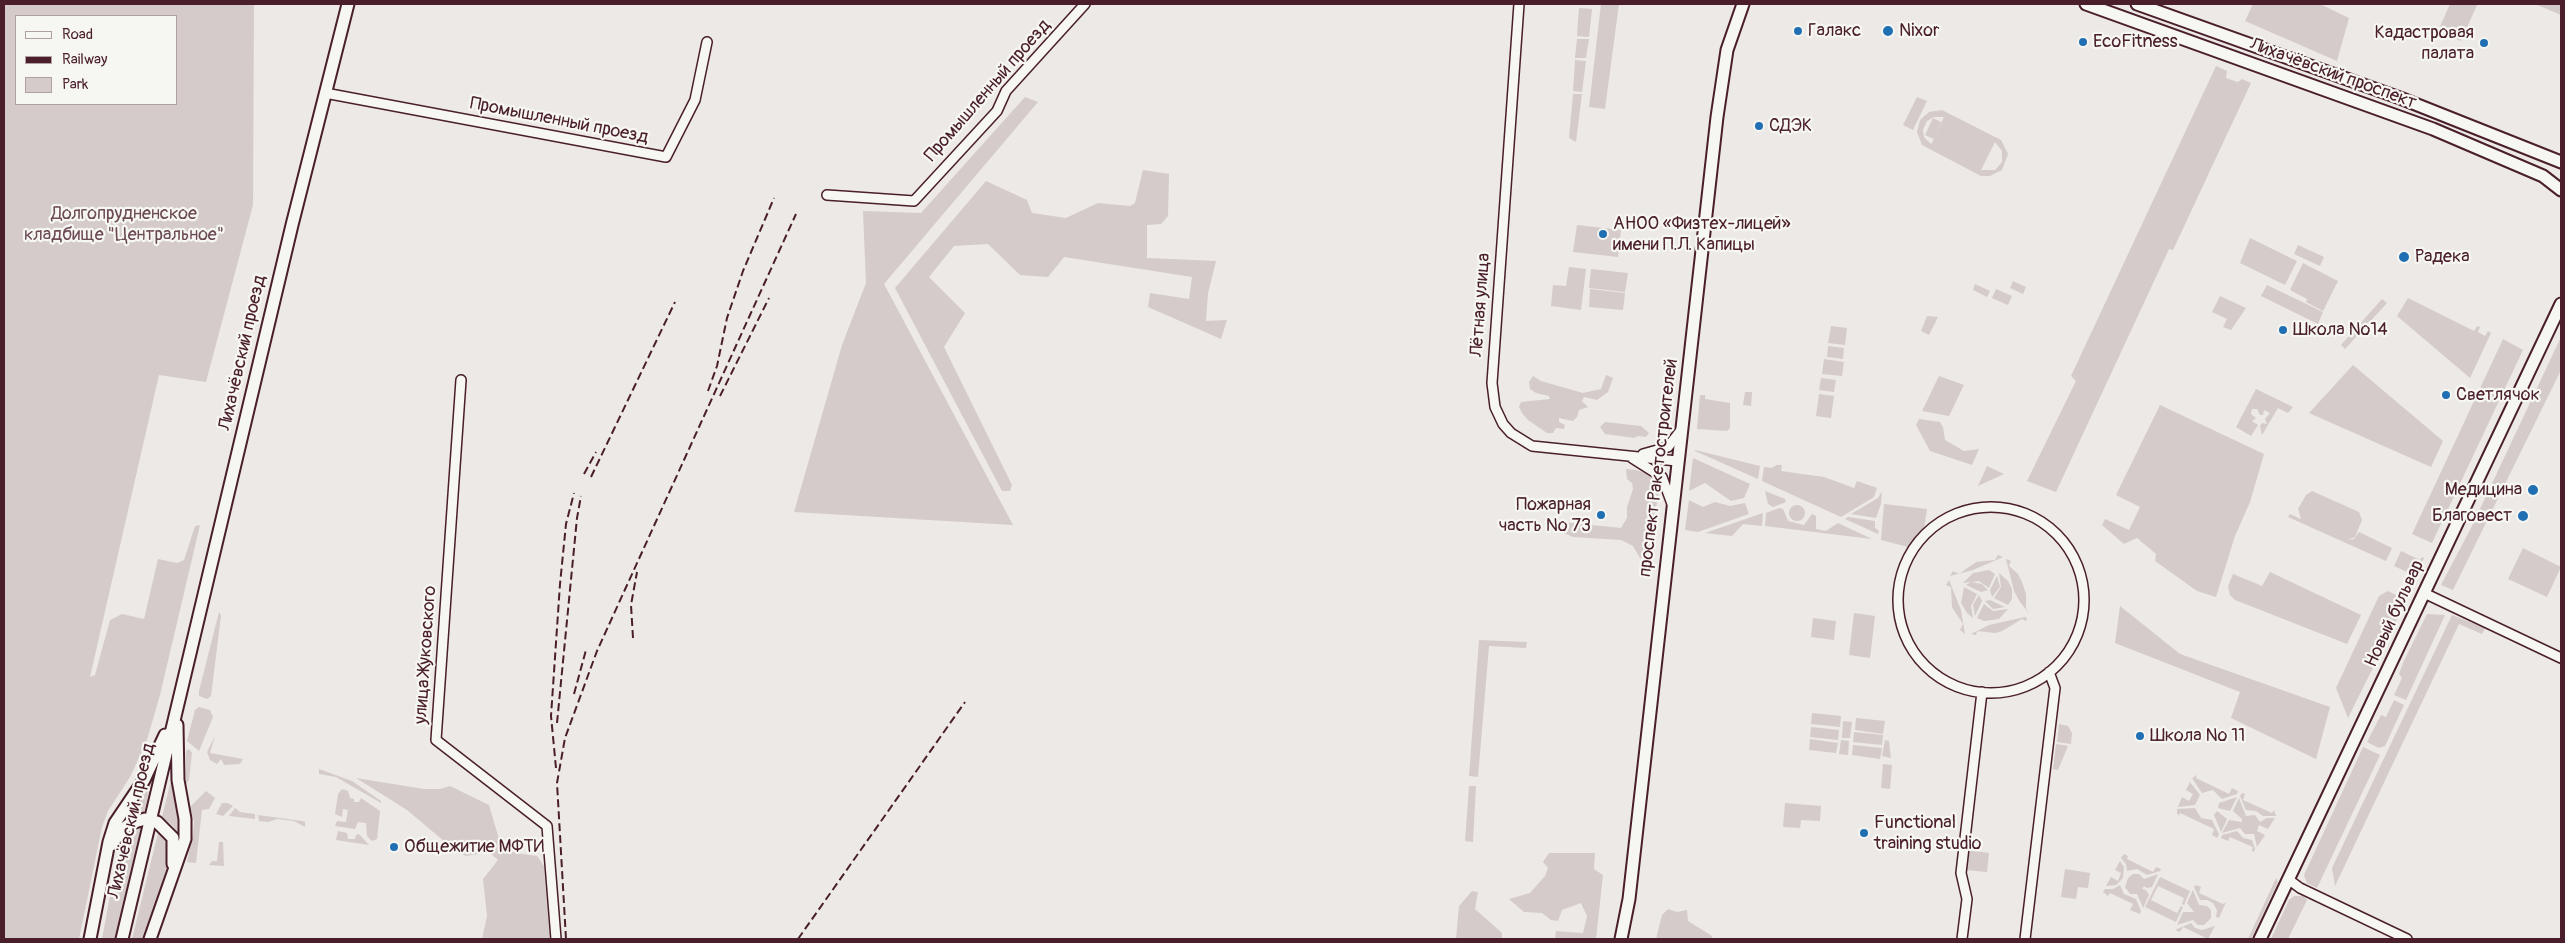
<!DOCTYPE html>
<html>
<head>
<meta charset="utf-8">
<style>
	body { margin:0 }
	#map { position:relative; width:2565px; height:943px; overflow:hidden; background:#ece9e6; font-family:Pangolin,sans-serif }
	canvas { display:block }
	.frame { position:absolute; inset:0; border:5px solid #4a1f2b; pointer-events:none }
	.legend { position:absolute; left:15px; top:15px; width:162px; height:90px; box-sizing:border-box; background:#f6f6f2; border:1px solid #b1a0a2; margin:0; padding:6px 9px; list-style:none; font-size:15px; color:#4a1f2b }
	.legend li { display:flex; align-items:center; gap:10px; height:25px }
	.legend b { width:25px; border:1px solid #b1a0a2 }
</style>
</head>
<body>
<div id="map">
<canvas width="2565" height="943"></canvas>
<div class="frame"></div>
<ul class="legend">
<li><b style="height:6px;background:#f6f6f2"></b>Road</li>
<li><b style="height:6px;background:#4a1f2b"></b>Railway</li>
<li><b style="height:14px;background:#d4cbca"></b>Park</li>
</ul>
</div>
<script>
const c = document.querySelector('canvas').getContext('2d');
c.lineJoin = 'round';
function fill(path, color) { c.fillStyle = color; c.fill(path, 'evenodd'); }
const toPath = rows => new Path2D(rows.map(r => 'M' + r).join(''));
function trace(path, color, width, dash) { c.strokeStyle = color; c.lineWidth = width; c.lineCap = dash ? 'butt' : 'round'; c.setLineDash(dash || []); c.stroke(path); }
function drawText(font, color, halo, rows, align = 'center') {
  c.font = font + ' Pangolin,sans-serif'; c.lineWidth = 4.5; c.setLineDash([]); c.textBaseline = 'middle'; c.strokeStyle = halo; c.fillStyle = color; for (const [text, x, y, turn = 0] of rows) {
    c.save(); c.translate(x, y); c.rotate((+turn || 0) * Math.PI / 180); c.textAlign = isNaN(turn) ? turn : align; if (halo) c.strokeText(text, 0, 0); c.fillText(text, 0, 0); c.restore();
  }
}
const green = toPath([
	[4,4,254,4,253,205,206,382,159,375,90,677,95,675,110,620,122,614,144,619,158,559,177,563,184,560,195,526,200,525,160,695,146,743,130,777,108,811,102,827,79,939,4,939],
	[16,16,176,16,176,104,16,104],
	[1601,4,1619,4,1605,109,1589,107],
	[2253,4,2320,4,2349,18,2337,61,2245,21],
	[2450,4,2477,5,2461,41,2438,31],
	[2535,4,2561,4,2561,15],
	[1579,8,1592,9,1589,37,1577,36],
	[1577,39,1589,39,1586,58,1575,58],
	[1575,60,1586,61,1582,92,1573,91],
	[2216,66,2227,71,2226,78,2238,82,2242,79,2251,83,2173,250,2169,249,2056,492,2027,481,2076,381,2071,376],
	[1573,94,1582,94,1576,142,1569,138],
	[1025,97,1038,102,884,284,1013,525,794,512,842,345,866,283,863,211,921,213],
	[1917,97,1927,101,1913,130,1903,125],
	[1942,110,2001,140,2008,154,2002,170,1990,176,1981,176,1922,145,1917,132,1920,120,1929,112],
	[1934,117,1944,117,1934,137,1941,122,1933,118,1925,135,1934,139,1931,144,1924,137,1923,130,1927,121],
	[1995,142,2002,151,2002,162,1995,170,1981,170],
	[1143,170,1169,174,1168,216,1161,224,1147,225,1147,258,1216,261,1208,293,1206,321,1227,320,1221,339,1148,307,1150,293,1189,299,1192,277,1064,257,1048,277,1020,275,988,244,954,246,929,277,965,313,944,347,1012,485,1010,491,1002,491,895,288,986,181,1027,200,1032,213,1066,218,1098,203,1130,206,1135,203],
	[1577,225,1621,230,1618,257,1573,252],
	[2250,238,2297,261,2285,285,2240,263],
	[2298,245,2324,257,2320,266,2294,254],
	[2303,263,2338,281,2323,311,2306,302,2307,299,2290,290],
	[1569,267,1586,269,1581,310,1551,306,1553,285,1566,286],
	[1591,269,1628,273,1625,292,1589,288],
	[2013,281,2026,287,2023,294,2010,288],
	[1975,284,1990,291,1987,297,1973,290],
	[2267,285,2323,312,2318,324,2261,296],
	[1590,289,1625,293,1623,310,1589,307],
	[1996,289,2012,296,2008,305,1992,298],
	[2220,296,2246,308,2231,330,2223,327,2227,319,2212,312],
	[2408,298,2474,331,2477,326,2480,327,2478,332,2485,336,2488,331,2491,333,2470,378,2397,316],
	[2382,299,2387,303,2345,349,2341,345],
	[1927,316,1938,317,1929,335,1921,331],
	[1831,326,1847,328,1845,345,1828,343],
	[2561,337,2561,370,2453,590,2441,585,2471,528],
	[2503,339,2523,350,2432,543,2412,534],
	[1828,346,1844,348,1843,359,1827,357],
	[1824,359,1844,362,1842,376,1822,374],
	[2353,365,2443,441,2431,467,2309,413],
	[1606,375,1613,378,1608,392,1597,400,1584,397,1582,401,1588,407,1579,410,1577,417,1573,421,1559,418,1559,422,1565,425,1564,429,1556,428,1553,433,1547,433,1528,420,1522,413,1519,407,1521,402,1550,399,1549,396,1536,393,1530,389,1529,382,1533,376,1541,381,1583,393,1601,389],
	[1939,376,1964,385,1949,416,1922,411],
	[1821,378,1836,380,1834,392,1819,390],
	[2256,389,2293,407,2288,413,2278,408,2262,435,2260,426,2262,423,2267,424,2265,419,2270,413,2264,410,2263,415,2260,415,2257,409,2252,409,2251,414,2256,418,2252,421,2258,425,2251,436,2236,427],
	[1745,392,1752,392,1751,406,1743,405],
	[1819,394,1834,396,1831,418,1816,416],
	[1700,395,1705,395,1705,399,1730,403,1730,428,1727,431,1697,429],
	[2160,405,2264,454,2250,502,2235,536,2216,597,2197,591,2155,561,2156,554,2137,538,2124,544,2102,525,2105,519,2129,530,2140,507,2116,495],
	[1919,419,1940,422,1943,427,1945,440,1964,451,1979,449,1972,465,1930,451,1916,425],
	[1605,422,1641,426,1649,433,1646,437,1638,436,1634,438,1605,434,1600,427],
	[1695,450,1760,466,1758,479,1695,451],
	[1693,458,1750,484,1744,498,1731,501,1705,483,1689,491],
	[1777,465,1782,465,1781,471,1824,477,1854,488,1857,481,1877,488,1874,497,1841,517,1762,481,1764,467,1771,468],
	[1987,466,2004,474,1978,486],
	[1626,469,1636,470,1652,475,1660,489,1652,526,1655,549,1650,561,1640,558,1633,546,1621,540,1573,537,1550,527,1552,521,1621,528,1627,518,1627,507,1633,489,1632,483,1627,479],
	[1765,491,1785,499,1786,502,1773,507,1768,504],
	[1882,491,1881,504,1876,518,1851,514,1878,498],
	[2312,491,2359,512,2362,520,2355,537,2347,540,2354,539,2359,532,2392,548,2386,561,2288,517,2290,514,2301,519,2298,509,2306,495],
	[1689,500,1703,507,1715,502,1730,506,1745,503,1749,514,1698,532,1685,530],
	[1884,504,1927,509,1924,529,1908,547,1881,540],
	'1789 513a8 8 0 1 1 16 0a8 8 0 1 1-16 0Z',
	[1779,508,1783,509,1788,521,1804,525,1812,514,1816,516,1816,529,1826,531,1838,523,1872,539,1765,526,1766,513],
	[1763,513,1762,526,1743,524,1732,536,1705,533],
	[1848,517,1875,521,1875,528,1879,531,1878,534,1845,519],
	[2523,548,2561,567,2547,597,2508,579],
	[2401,551,2420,560,2422,557,2424,558,2416,576,2394,566],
	[1998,555,2003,557,1973,570,1950,576,1953,571,1959,574,1976,562,1995,560],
	[2006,559,2011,561,2009,566,2018,574,2022,582,2026,594,2026,608,2029,613,2020,602,2014,591],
	[1989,570,1995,574,1989,588,1979,581,1963,583,1973,573],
	[2270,572,2361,615,2347,644,2235,600,2230,595,2228,586,2233,574,2262,586],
	[1999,573,2008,581,2012,589,2012,599,2008,605,1994,598,2001,587],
	[1997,576,2000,587,1992,597,1990,590],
	[1949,580,1961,610,1965,634,1960,630,1963,624,1952,607,1951,587,1946,585],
	[1971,582,1982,584,1988,590,1981,592,1966,585],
	[1964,587,1977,594,1971,606,1973,618,1967,613,1961,603],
	[2388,591,2404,599,2403,607,2348,718,2336,688,2379,596],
	[1979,595,1982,601,1975,616,1973,605],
	[1990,600,2005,607,1993,609,1985,601],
	[1984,604,1993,611,2008,609,1999,619,1984,621,1977,618],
	[2120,606,2180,654,2330,707,2316,759,2231,718,2240,692,2115,643],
	[219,612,221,616,211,696,207,699,199,696,199,691],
	[1854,613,1875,616,1870,658,1849,655],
	[2427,614,2445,615,2406,700,2394,695,2402,678,2399,674,2403,663],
	[2452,615,2485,628,2482,634,2459,624,2335,886,2332,868],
	[2025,617,2027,618,2026,621,2022,619,2002,631,1995,633,1977,631,1976,635,1971,634,1989,625],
	[1813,618,1836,621,1834,640,1811,637],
	[1479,640,1527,642,1526,648,1489,646,1478,777,1469,776],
	[2394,700,2404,705,2385,746,2379,748,2367,742,2381,715,2386,717],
	[199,707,210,710,213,717,199,751,187,741,195,710],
	[1812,713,1841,716,1840,727,1811,724],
	[1856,718,1885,721,1883,734,1855,730],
	[1843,721,1852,722,1850,738,1842,738],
	[2059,724,2068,726,2072,733,2071,744,2057,742],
	[1811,727,1839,730,1838,740,1810,737],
	[1854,732,1883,735,1882,745,1853,742],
	[215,736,210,753,243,759,240,764,224,765,221,759,217,764,210,760,207,752],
	[1810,739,1838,743,1836,753,1809,750],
	[1841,740,1849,741,1848,755,1839,754],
	[1885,740,1889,741,1891,758,1882,756],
	[2056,744,2068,746,2058,770,2053,769],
	[1853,745,1882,748,1880,759,1852,755],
	[2363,747,2380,755,2317,888,2307,883,2304,875],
	[189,749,192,753,189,780,186,784,186,751],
	[1883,764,1892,765,1890,789,1881,788],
	[319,769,352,781,381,801,381,803,336,777,319,774],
	[173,772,182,820,180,841,173,826,162,817],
	[153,773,144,813,134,815,124,821,123,818],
	[2197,775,2196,778,2229,794,2232,788,2238,791,2237,794,2222,799,2213,790,2202,793,2192,778],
	[356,778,424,789,440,789,450,786,489,805,499,839,506,848,516,853,537,856,544,866,550,939,482,939,487,916,483,879,498,860,489,852,466,856,457,852,407,810],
	[2190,782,2200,795,2195,805,2178,807,2182,797,2189,801,2193,794,2186,790],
	[1469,786,1476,786,1473,842,1465,841],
	[342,789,348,791,350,798,354,799,354,802,359,802,361,798,380,811,377,839,372,841,367,836,366,823,358,822,355,829,335,826,337,821,346,822,348,810,343,809,342,817,335,814,338,794],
	[206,791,215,798,209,809,202,810,196,863,187,862,193,833,194,822,190,807],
	[2242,793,2245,794,2243,800,2272,813,2274,810,2276,816,2263,816,2256,811,2246,810,2240,796],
	[2237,797,2230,811,2218,808,2219,803],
	[2239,798,2246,816,2255,815,2260,822,2267,818,2275,818,2268,829,2259,825,2257,831,2265,835,2257,847,2254,834,2245,834,2240,828,2222,833,2229,820,2242,822,2242,819,2233,811],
	[222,803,228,803,233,806,223,816,216,814],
	[1785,803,1821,806,1820,821,1801,820,1800,828,1783,827],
	[235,808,240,812,255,814,255,819,229,816],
	[2195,808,2201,818,2212,820,2219,834,2217,838,2212,835,2214,829,2180,813,2179,816,2177,813,2177,809],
	[2217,811,2227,819,2221,832,2214,815],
	[258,815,302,821,305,822,305,827,294,821,277,819,268,822,259,821],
	[143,826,115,939,102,939,118,852,129,831],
	[159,829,169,842,170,858,146,939,132,939],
	[338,831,347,833,348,839,355,839,356,835,359,834,369,845,336,840],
	[2237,831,2243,838,2252,840,2255,849,2254,852,2252,851,2253,847,2230,837,2228,841,2221,838,2222,835],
	[219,842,223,842,224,866,209,865,212,861,217,861],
	[1967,850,1989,853,1987,872,1965,870],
	[1549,853,1595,853,1594,869,1603,875,1596,939,1555,939,1556,931,1583,933,1587,916,1581,903,1562,910,1558,921,1551,920,1542,913,1524,912,1509,899,1530,893,1545,876,1548,868,1543,862],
	[2124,854,2128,856,2127,859,2153,872,2156,867,2161,869,2160,871,2147,875,2137,869,2127,871,2126,864,2121,858],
	[2120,861,2124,867,2123,878,2116,885,2106,886,2111,877,2118,881,2121,873,2115,870],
	[2065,869,2090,873,2088,888,2078,887,2076,899,2061,897],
	[2133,874,2139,874,2144,879,2158,874,2152,887,2147,888,2144,886,2142,889,2146,890,2149,895,2143,908,2137,894,2130,894,2125,887,2128,878],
	[2160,877,2190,891,2184,905,2182,904,2184,898,2158,886,2151,900,2177,913,2181,906,2183,907,2176,922,2145,907],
	[2276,878,2278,882,2251,939,2248,939],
	[2120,885,2124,894,2136,899,2141,911,2140,914,2130,910,2133,904,2110,893,2108,896,2103,892,2105,889,2113,889],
	[2196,885,2201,887,2199,893,2223,904,2226,902,2219,918,2216,917,2217,910,2213,903,2207,900,2200,900,2194,887],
	[2193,890,2199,905,2207,906,2211,910,2211,918,2204,925,2198,925,2193,920,2177,925,2183,912,2194,912,2187,903],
	[1472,891,1478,892,1475,909,1502,933,1502,939,1456,939,1459,906],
	[2294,896,2303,896,2307,900,2288,939,2271,939,2289,900],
	[1668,909,1677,912,1687,910,1688,921,1712,936,1712,939,1656,939,1662,915],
	[2191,923,2195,928,2202,930,2215,926,2208,939,2183,927,2180,932,2175,930]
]);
const minor = toPath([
	[1519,4,1492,383,1495,407,1503,424,1511,433,1532,446,1677,461],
	[325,93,666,157,695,100,707,42],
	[827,195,914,201,997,111,1006,91,1085,4],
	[461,380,436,740,547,826,556,939],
	[1643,454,1668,447,1681,430],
	[1632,458,1662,477,1672,504],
	'1898 600a93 93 0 1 1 186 0a93 93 0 1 1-186 0Z',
	[2424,593,2561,658],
	[2288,879,2300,888,2407,939],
	[1962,939,1967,899,1961,873,1982,692],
	[2025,939,2055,688,2049,672]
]);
const major = toPath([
	[2086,4,2433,129,2543,176,2561,190],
	[2137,4,2400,98,2561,162],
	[111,845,123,829,131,823,145,819,157,822,173,838,173,864],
	[90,939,109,842,115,823,144,780,165,735],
	[122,939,292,225,348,4],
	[150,939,185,839,185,819,178,780,177,725],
	[1621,939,1629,899,1717,117,1727,50,1743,4],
	[2260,939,2561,304]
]);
const rail = toPath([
	[708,391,717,366,727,318,743,271,774,198],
	[720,396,769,298],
	[584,474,596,452],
	[591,477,675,302],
	[633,638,631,605,637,572],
	[574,694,586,650],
	[557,723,577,518,581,496],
	[556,768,551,716,560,584,566,524,574,493],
	[566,939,557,783,565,738,597,651,796,214],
	[798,939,965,702]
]);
const markers = [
	[1798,31,5,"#1f6fb2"],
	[1888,31,6,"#1f6fb2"],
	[2083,42,5,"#1f6fb2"],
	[2484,43,5,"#1f6fb2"],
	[1759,126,5,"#1f6fb2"],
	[1603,234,5,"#1f6fb2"],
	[2404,257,6,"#1f6fb2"],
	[2283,330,5,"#1f6fb2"],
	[2446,395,5,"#1f6fb2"],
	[2533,490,6,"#1f6fb2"],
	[1601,515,5,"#1f6fb2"],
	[2523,516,6,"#1f6fb2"],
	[2140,736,5,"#1f6fb2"],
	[1864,833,5,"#1f6fb2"],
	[394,847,5,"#1f6fb2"]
];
const poiNames = [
	["Галакс",1808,31],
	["Nixor",1899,31],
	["Кадастровая",2474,33,"right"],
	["палата",2474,54,"right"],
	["EcoFitness",2093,42],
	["СДЭК",1769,126],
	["АНОО «Физтех-лицей»",1613,224],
	["имени П.Л. Капицы",1613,245],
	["Радека",2415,257],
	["Школа №14",2293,330],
	["Светлячок",2456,395],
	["Медицина",2522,490,"right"],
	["Пожарная",1591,505,"right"],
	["часть № 73",1591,526,"right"],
	["Благовест",2512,516,"right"],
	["Школа № 11",2150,736],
	["Functional",1874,823],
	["training studio",1874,844],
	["Общежитие МФТИ",404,847]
];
const streetNames = [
	["Лихачёвский проспект",2333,74,20],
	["Промышленный проезд",988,91,-49],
	["Промышленный проезд",559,121,11],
	["Лётная улица",1481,305,-86],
	["Лихачёвский проезд",243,353,-77],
	["проспект Ракетостроителей",1659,468,-83],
	["Новый бульвар",2395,614,-65],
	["улица Жуковского",426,655,-86],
	["Лихачёвский проезд",132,821,-77]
];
const parkNames = [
	["Долгопрудненское",124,214],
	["кладбище \"Центральное\"",124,235]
];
fill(green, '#d4cbca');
trace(minor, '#4a1f2b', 12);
trace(major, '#4a1f2b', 15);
trace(minor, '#f6f6f2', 9);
trace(major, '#f6f6f2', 11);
trace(rail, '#4a1f2b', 2, [8, 4]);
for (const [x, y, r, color] of markers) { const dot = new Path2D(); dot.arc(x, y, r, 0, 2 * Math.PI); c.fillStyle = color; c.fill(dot); trace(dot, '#f6f6f2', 2); }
drawText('18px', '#4a1f2b', '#f6f6f2', poiNames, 'left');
drawText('18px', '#4a1f2b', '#f6f6f2', streetNames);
drawText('18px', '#6c4a53', '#f6f6f2', parkNames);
</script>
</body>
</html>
